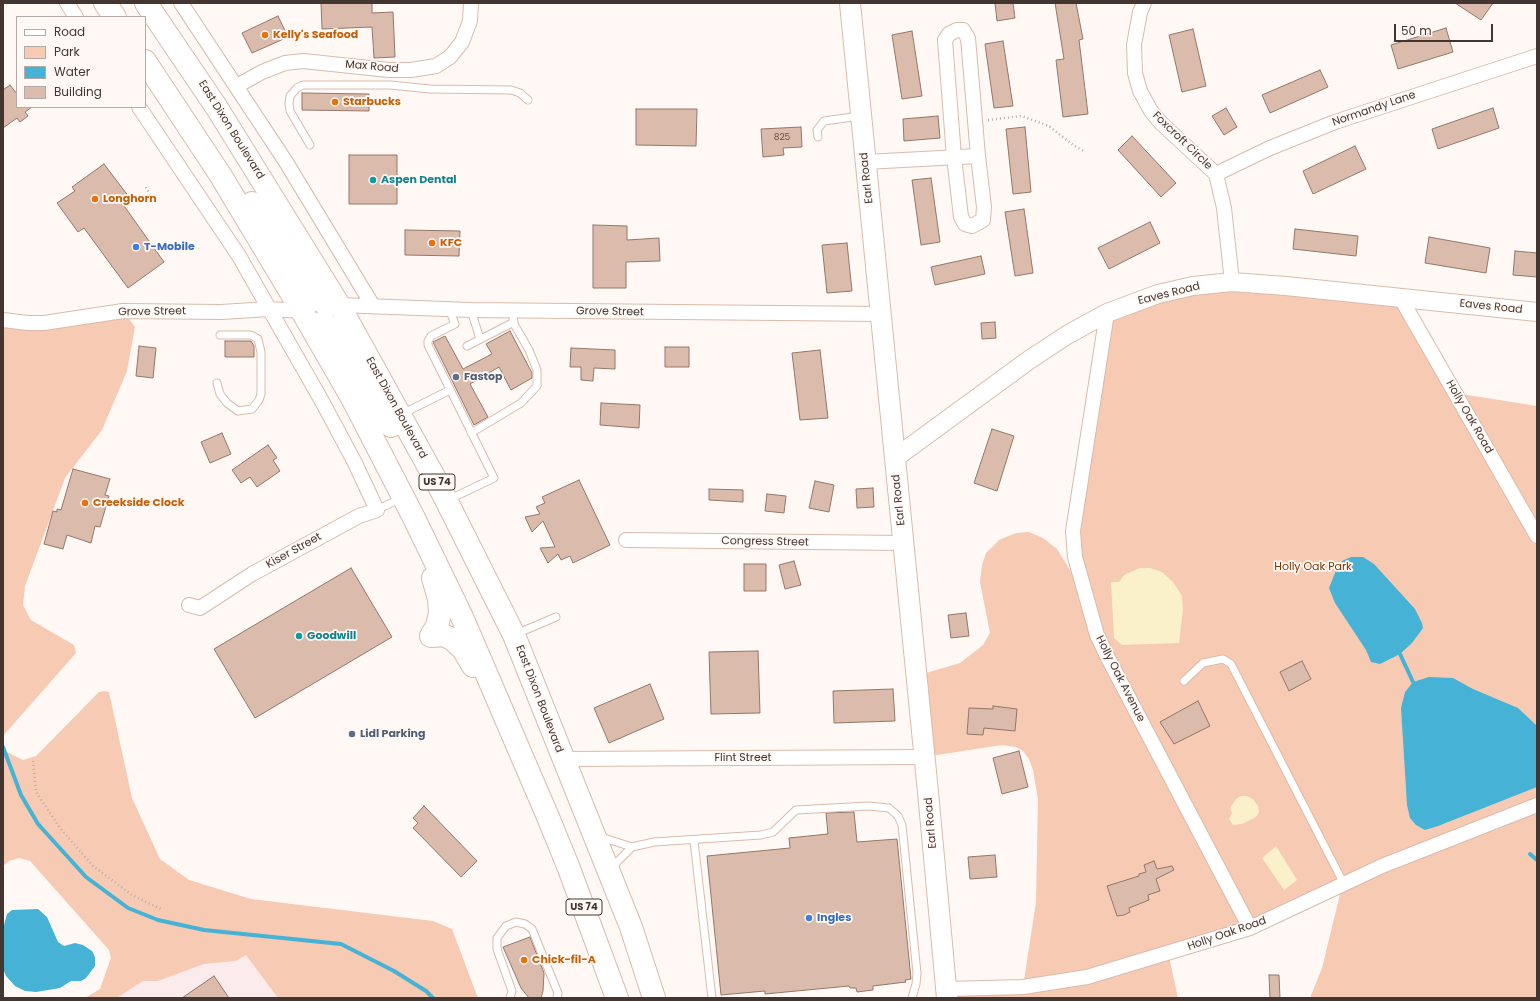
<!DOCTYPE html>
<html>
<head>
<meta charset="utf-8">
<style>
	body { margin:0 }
	#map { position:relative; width:1540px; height:1001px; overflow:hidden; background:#fff8f5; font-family:Poppins,sans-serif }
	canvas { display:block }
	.frame { position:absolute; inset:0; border:4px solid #433630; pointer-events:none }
	.legend { position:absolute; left:16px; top:16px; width:130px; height:92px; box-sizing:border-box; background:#fff8f5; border:1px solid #b4aaa6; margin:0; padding:5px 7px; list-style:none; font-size:12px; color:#433630 }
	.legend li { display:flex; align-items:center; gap:8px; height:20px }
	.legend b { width:20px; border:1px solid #b4aaa6 }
	.scale { position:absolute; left:1394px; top:24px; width:99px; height:18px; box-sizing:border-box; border:2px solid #433630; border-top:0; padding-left:5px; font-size:12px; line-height:14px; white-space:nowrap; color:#433630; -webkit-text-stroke:3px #fff8f5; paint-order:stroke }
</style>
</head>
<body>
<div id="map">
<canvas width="1540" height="1001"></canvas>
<div class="frame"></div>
<ul class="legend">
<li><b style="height:5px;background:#fff"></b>Road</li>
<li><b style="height:11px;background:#f7cab3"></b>Park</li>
<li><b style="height:11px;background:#46b3d6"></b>Water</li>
<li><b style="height:11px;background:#dbbbab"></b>Building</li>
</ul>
<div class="scale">50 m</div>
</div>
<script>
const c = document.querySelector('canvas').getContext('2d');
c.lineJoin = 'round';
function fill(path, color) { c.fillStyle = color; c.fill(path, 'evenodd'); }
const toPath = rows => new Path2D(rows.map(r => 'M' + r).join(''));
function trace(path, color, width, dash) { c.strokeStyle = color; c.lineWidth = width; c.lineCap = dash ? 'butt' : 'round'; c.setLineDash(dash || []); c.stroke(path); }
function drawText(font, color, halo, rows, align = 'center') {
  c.font = font + ' Poppins,sans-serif'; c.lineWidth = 3.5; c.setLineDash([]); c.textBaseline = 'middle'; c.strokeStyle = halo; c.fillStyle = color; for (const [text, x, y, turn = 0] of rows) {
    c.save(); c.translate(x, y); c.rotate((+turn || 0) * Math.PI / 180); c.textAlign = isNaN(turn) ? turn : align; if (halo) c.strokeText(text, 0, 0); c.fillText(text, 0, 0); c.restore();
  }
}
const commercial = toPath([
	[246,955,249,956,278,998,117,998,143,981,158,981,204,964,236,961]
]);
const green = toPath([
	[1193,286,1400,297,1455,393,1537,406,1537,998,1310,998,1322,968,1342,886,1168,952,1178,998,947,998,946,988,1023,987,1036,902,1038,799,1033,770,1029,759,1023,751,1016,747,1002,745,924,757,916,676,960,663,983,645,990,633,980,582,982,565,986,553,999,540,1016,533,1029,532,1043,538,1057,549,1083,591,1075,557,1107,313],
	[123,311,135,327,127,371,102,430,65,478,25,586,23,605,31,620,74,645,76,653,3,736,3,320],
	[104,691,109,692,132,798,160,859,189,880,251,899,433,921,452,929,478,998,278,998,246,955,236,961,204,964,158,981,143,981,117,998,85,998,100,989,111,958,109,950,30,861,19,858,9,861,3,866,3,750,23,760,36,756,99,692]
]);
const sand = toPath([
	[1140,568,1150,568,1162,572,1173,582,1182,596,1183,610,1179,643,1122,645,1114,638,1111,582,1119,582,1124,575],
	[1241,796,1247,796,1253,799,1258,806,1259,812,1256,817,1242,824,1233,825,1229,819,1232,813,1230,808,1236,799],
	[1276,846,1297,880,1284,890,1262,858]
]);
const water = toPath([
	[1351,557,1363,557,1374,564,1415,609,1422,623,1423,628,1412,643,1400,654,1380,664,1371,662,1366,650,1335,603,1329,588,1337,568,1342,561],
	[1429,677,1453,678,1473,689,1518,708,1534,723,1537,726,1537,787,1438,826,1425,830,1416,825,1410,818,1407,805,1401,708,1405,692,1413,682],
	[38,909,47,917,58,942,64,946,75,943,83,945,92,951,95,957,95,966,86,978,81,981,71,981,60,988,36,992,25,991,15,986,6,976,3,969,3,929,7,914,12,910]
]);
const stream = toPath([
	[1400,654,1413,682],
	[3,747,21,795,38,824,86,877,128,908,158,920,204,930,341,944,394,971,426,991,433,998],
	[1530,854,1537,860]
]);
const building = toPath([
	[321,3,372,3,372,13,393,12,395,57,374,58,372,27,322,29,321,3],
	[995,3,1013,3,1015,18,997,21,995,3],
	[1055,3,1076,3,1083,39,1079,40,1088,114,1063,117,1056,60,1064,59,1055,3],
	[1455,3,1493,3,1481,20,1455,3],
	[278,16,288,37,252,53,242,33,278,16],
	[1446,28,1453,52,1398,69,1391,45,1446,28],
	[1193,29,1206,86,1182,92,1169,35,1193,29],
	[912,31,922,96,902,99,892,35,912,31],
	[1003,41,1013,106,994,108,985,44,1003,41],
	[1320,70,1328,87,1270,113,1262,95,1320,70],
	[10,85,17,94,17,107,32,107,25,112,28,116,20,122,17,118,3,128,3,90,10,85],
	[302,93,369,94,369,111,302,110,302,93],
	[1226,108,1237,127,1224,135,1212,116,1226,108],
	[1493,108,1499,128,1438,149,1432,129,1493,108],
	[636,109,697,109,696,146,636,145,636,109],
	[938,116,940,138,904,141,903,119,938,116],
	[801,127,802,147,783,148,784,155,763,157,761,129,801,127],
	[1025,127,1031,192,1013,194,1006,129,1025,127],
	[1132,136,1176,183,1161,197,1118,150,1132,136],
	[1355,146,1366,169,1313,194,1303,171,1355,146],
	[349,155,397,155,397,204,349,204,349,155],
	[104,164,129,197,122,203,164,262,128,288,84,228,78,232,57,203,75,191,72,187,104,164],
	[931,178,940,242,921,245,912,180,931,178],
	[1024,209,1033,273,1015,276,1005,212,1024,209],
	[1150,222,1160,243,1109,269,1098,248,1150,222],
	[593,225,627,226,627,240,659,238,660,261,626,262,626,288,593,288,593,225],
	[1295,229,1358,236,1356,256,1293,249,1295,229],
	[405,230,460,231,459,256,405,255,405,230],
	[1429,237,1490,248,1486,273,1425,263,1429,237],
	[847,243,852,291,827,293,822,245,847,243],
	[1515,251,1537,253,1537,277,1513,275,1515,251],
	[981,256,985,274,935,285,931,267,981,256],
	[995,322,996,338,982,339,981,323,995,322],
	[510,331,532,373,532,378,511,390,499,367,470,384,488,417,474,425,433,342,445,336,463,369,492,354,486,344,510,331],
	[225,341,251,341,254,346,254,357,225,357,225,341],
	[139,346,156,348,153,378,136,376,139,346],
	[665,347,689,347,689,367,665,367,665,347],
	[571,348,615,350,615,369,594,368,593,381,581,380,581,367,570,367,571,348],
	[820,350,828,418,800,420,792,353,820,350],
	[601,403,640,405,639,428,600,425,601,403],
	[992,429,1014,436,997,491,974,483,992,429],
	[222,433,231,454,210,463,201,442,222,433],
	[268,445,277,458,273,460,280,471,257,487,250,477,241,483,232,470,268,445],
	[73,469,110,479,105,495,109,496,100,527,95,526,91,543,67,535,63,549,44,544,53,511,57,512,57,509,61,510,73,469],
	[579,480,610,545,573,563,570,556,561,560,558,554,548,563,540,548,555,547,543,521,532,532,525,517,540,514,536,507,545,503,542,497,579,480],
	[815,481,834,485,829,512,809,508,815,481],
	[873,488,874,507,857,508,856,489,873,488],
	[709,489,743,490,743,502,709,500,709,489],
	[767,494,786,496,784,513,765,511,767,494],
	[794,561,801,585,785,589,779,565,794,561],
	[744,564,766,564,766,591,744,591,744,564],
	[351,568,392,637,255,718,214,649,351,568],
	[966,613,969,636,951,638,948,615,966,613],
	[758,651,760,713,711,714,709,652,758,651],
	[1302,661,1311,679,1289,691,1280,672,1302,661],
	[650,684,664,719,609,743,594,708,650,684],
	[893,689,895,721,834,723,833,691,893,689],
	[1198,701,1210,726,1174,744,1160,722,1198,701],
	[993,706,1017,709,1015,731,984,728,983,735,967,734,969,708,993,709,993,706],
	[1019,751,1028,787,1002,794,993,758,1019,751],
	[424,806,477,861,461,877,413,828,418,823,413,818,424,806],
	[854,812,857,842,897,839,911,979,905,980,906,982,873,986,873,990,857,992,856,988,850,988,849,986,765,994,765,991,721,995,707,856,790,848,789,838,828,834,826,813,854,812],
	[995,855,997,877,970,879,968,857,995,855],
	[1154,861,1157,869,1172,866,1174,870,1156,879,1160,891,1148,895,1149,900,1129,908,1130,912,1124,915,1117,916,1107,886,1139,876,1139,874,1146,872,1144,865,1154,861],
	[530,937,544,973,543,991,541,998,529,998,521,988,503,947,530,937],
	[1269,975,1279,975,1280,998,1270,998,1269,975],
	[214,976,229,998,182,998,214,976]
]);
const path = toPath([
	[988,120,1022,116,1049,126,1073,145,1085,152],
	[146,187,151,197,152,204],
	[33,761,36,792,60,828,93,866,132,895,163,910]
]);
const service = toPath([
	[818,137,817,130,824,121,860,116],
	[310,145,290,111,289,103,290,96,297,88,303,85,390,85,430,89,511,90,520,93,528,100],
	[471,310,480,339],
	[467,346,514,322],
	[217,383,220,394,227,403,238,411,252,409,259,400,261,394,261,352,258,339,251,335,220,335],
	[402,414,450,390],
	[471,433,521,403,537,386,537,370,529,350,514,324,512,310],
	[448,500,494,478,428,345,428,341,431,336,455,324,449,309],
	[377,510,401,498],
	[516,634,556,617],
	[1184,681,1203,663,1223,659,1231,664,1344,884],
	[601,837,632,847,654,842,761,835,773,832,796,810,868,806,889,808,898,816,902,825,917,973,916,984,912,998],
	[694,841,712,998],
	[613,869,617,862,632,847],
	[510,998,512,991,497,949,497,938,506,926,516,922,525,924,532,929,558,993,557,998]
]);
const minor = toPath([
	[67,3,76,17],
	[181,3,286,162,373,306],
	[1144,3,1140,12,1134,45,1135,73,1140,91,1151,111,1161,123,1216,174,1224,208,1232,282],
	[957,30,963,30,968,38,978,156,984,207,983,220,972,226,965,224,961,217,954,157,945,40,949,34,957,30],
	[237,86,262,72,285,63,303,61,389,70,411,70,436,66,450,57,462,42,470,21,471,3],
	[139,107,239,256,323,403,355,463,377,510,359,516,252,574,200,608,189,605],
	[865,162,978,156],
	[1216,174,1270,148,1335,122,1537,56],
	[1400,297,1537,536],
	[339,305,471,310,881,314],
	[1107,313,1073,531,1075,557,1097,635,1109,660,1250,928],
	[3,320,28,323,44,323,123,311,221,312,269,309,302,311],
	[626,540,903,543],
	[563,759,924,757],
	[946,989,1023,987,1087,977,1250,928,1382,866,1537,805]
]);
const tertiary = toPath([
	[895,458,1029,360,1067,335,1107,313,1158,294,1193,286,1232,282,1286,286,1537,312]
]);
const secondary = toPath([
	[850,3,928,792,947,998]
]);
const trunk = toPath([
	[105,3,115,17],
	[146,3,217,108,339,305,437,482,514,635,631,927,654,998],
	[145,61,221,176,302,311,352,398,414,518,462,617,548,817,568,866,617,998],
	[252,203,277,237,314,295,320,301,327,304,339,305],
	[323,322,391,426],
	[431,636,443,635,452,639,463,649,473,666],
	[431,636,437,626,440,613,439,599,433,578]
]);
const markers = [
	[265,35,4,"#e8710a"],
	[335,102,4,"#e8710a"],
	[373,180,4,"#0f9aa8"],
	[95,199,4,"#e8710a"],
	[432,243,4,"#e8710a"],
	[136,247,4,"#3f7fe0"],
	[456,377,4,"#5c6f8a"],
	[85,503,4,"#e8710a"],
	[299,636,4,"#0f9aa8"],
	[352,734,4,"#5c6f8a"],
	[809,918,4,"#3f7fe0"],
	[524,960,4,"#e8710a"]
];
const numberNames = [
	["825",782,138]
];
const shields = [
	[437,482,36],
	[584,907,36]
];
const shieldNames = [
	["US 74",437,482],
	["US 74",584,907]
];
const foodNames = [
	["Kelly's Seafood",273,35],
	["Starbucks",343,102],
	["Longhorn",103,199],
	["KFC",440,243],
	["Creekside Clock",93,503],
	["Chick-fil-A",532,960]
];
const streetNames = [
	["Max Road",372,67,5],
	["Normandy Lane",1374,109,-19],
	["East Dixon Boulevard",231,130,58],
	["Foxcroft Circle",1182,141,44],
	["Earl Road",867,178,-96],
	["Eaves Road",1169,294,-14],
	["Eaves Road",1491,307,6],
	["Grove Street",152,312,-1],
	["Grove Street",610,312,1],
	["East Dixon Boulevard",396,408,61],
	["Holly Oak Road",1469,417,60],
	["Earl Road",899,500,-96],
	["Congress Street",765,542,1],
	["Kiser Street",294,551,-29],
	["Holly Oak Avenue",1120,679,63],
	["East Dixon Boulevard",539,699,69],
	["Flint Street",743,758],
	["Earl Road",931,823,-95],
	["Holly Oak Road",1227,934,-19]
];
const cultureNames = [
	["Aspen Dental",381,180],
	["Goodwill",307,636]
];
const shopNames = [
	["T-Mobile",144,247],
	["Ingles",817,918]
];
const serviceNames = [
	["Fastop",464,377],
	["Lidl Parking",360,734]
];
const parkNames = [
	["Holly Oak Park",1313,567]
];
fill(commercial, '#fbebec');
fill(green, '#f7cab3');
fill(sand, '#faf0ca');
fill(water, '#46b3d6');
trace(stream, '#46b3d6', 4);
fill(building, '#dbbbab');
trace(building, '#947768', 1);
trace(service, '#dabbab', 9);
trace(minor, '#dabbab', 16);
trace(tertiary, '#dabbab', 20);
trace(secondary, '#dabbab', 22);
trace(trunk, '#dabbab', 24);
trace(path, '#b7aeaa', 2.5, [1, 3]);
trace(service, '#fff', 7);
trace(minor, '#fff', 14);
trace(tertiary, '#fff', 18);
trace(secondary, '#fff', 20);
trace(trunk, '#fff', 22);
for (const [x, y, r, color] of markers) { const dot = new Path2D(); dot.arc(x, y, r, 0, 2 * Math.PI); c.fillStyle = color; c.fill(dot); trace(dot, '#fff8f5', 1.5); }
drawText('9px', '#69574f', null, numberNames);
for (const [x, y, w] of shields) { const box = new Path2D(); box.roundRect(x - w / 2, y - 8, w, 16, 3); c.fillStyle = '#fff8f5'; c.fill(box); trace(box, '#433630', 1); }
drawText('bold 10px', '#433630', null, shieldNames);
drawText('bold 11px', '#c56008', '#fff8f5', foodNames, 'left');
drawText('11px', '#433630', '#fff8f5', streetNames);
drawText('bold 11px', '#0d838f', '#fff8f5', cultureNames, 'left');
drawText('bold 11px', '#366cbe', '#fff8f5', shopNames, 'left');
drawText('bold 11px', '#4e5e75', '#fff8f5', serviceNames, 'left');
drawText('11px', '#7b3603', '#fff8f5', parkNames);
</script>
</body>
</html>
